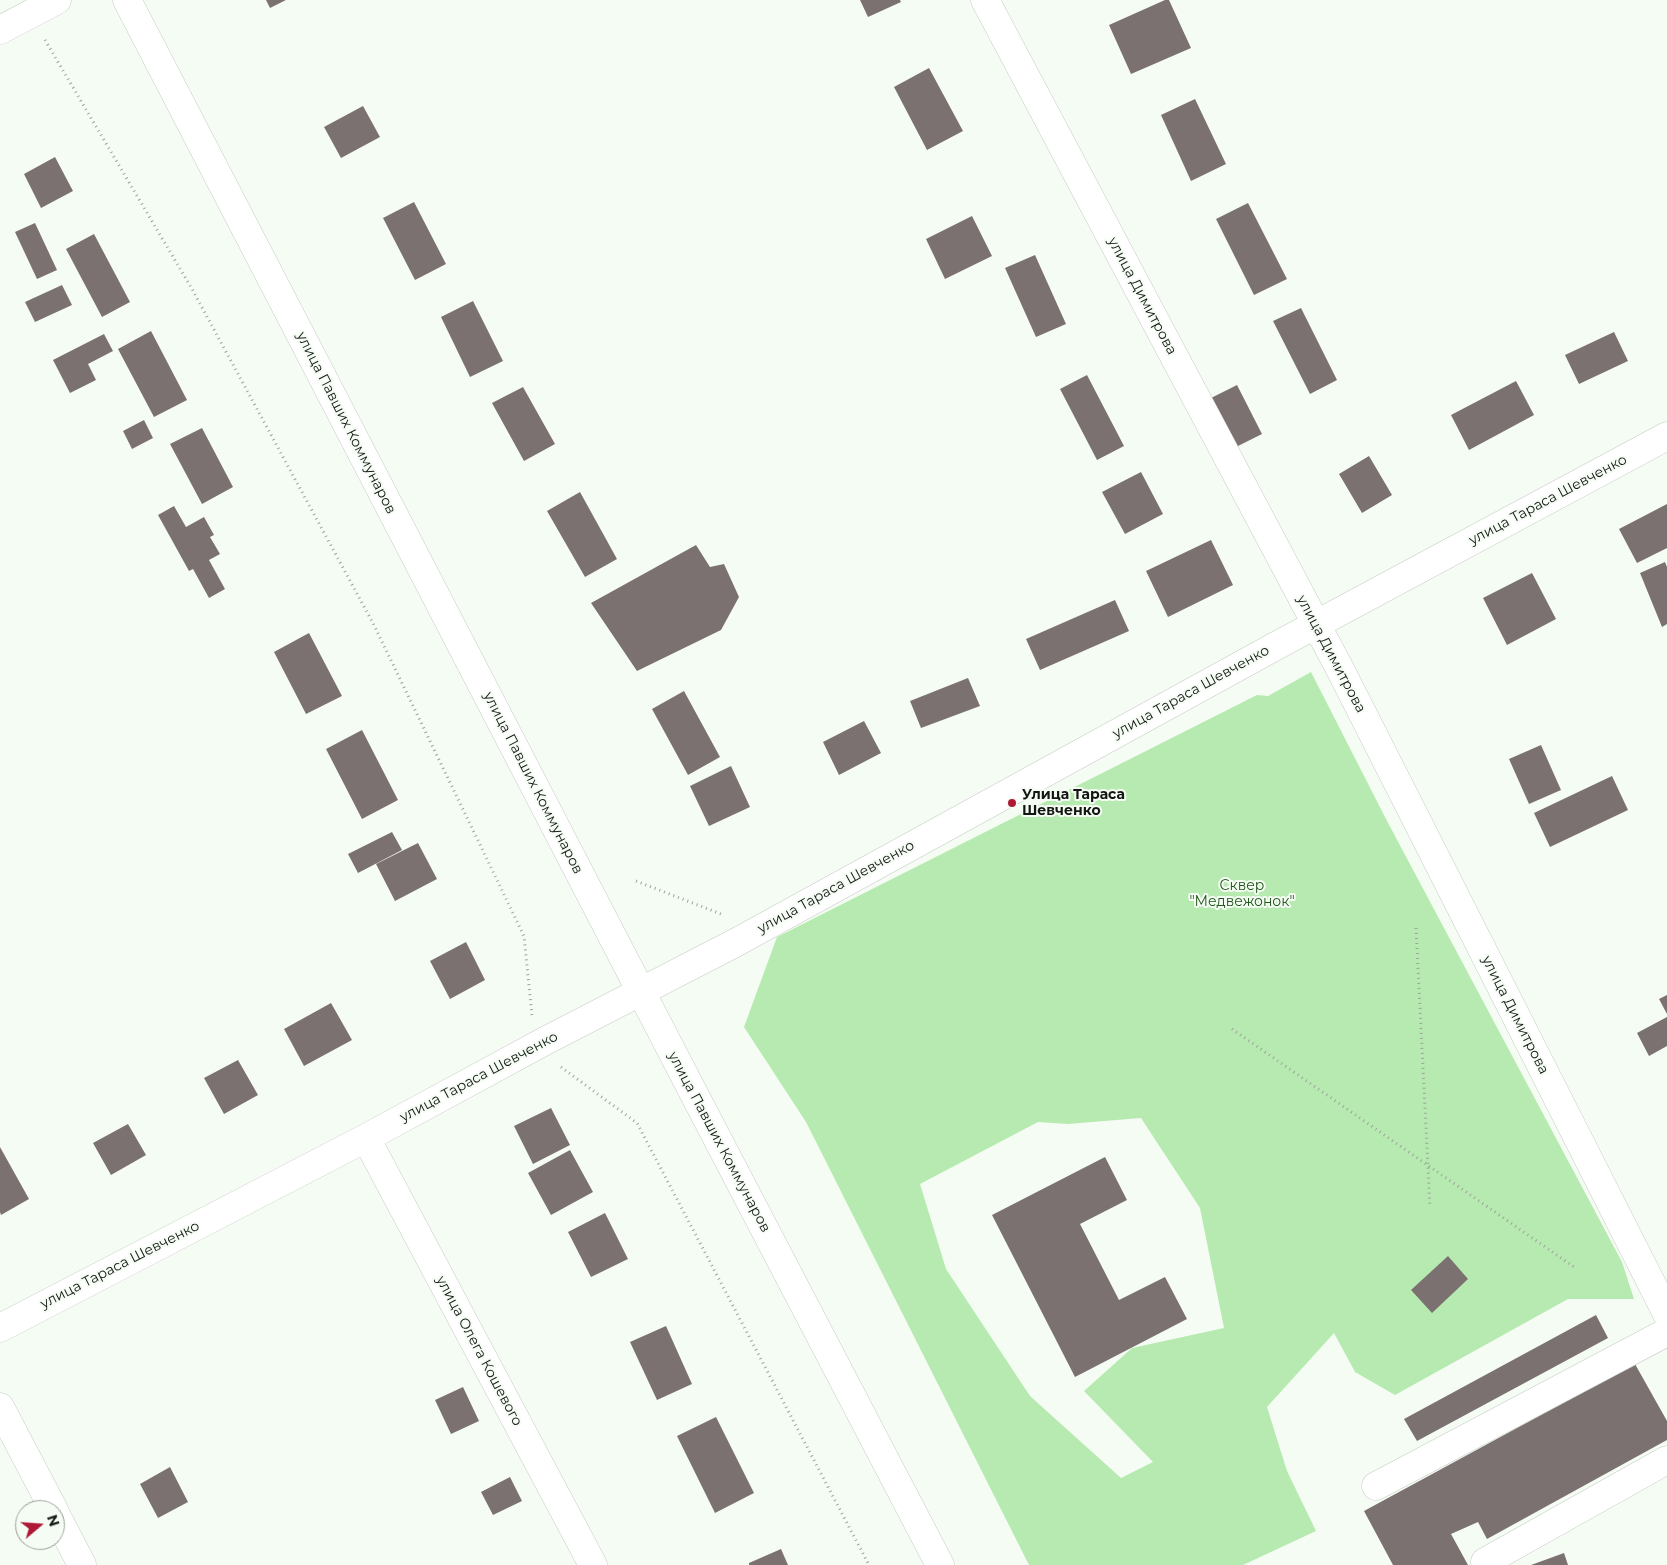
<!DOCTYPE html>
<html>
<head>
<meta charset="utf-8">
<style>
	body { margin:0 }
	#map { position:relative; width:1667px; height:1565px; overflow:hidden; background:#f5fcf4; font-family:Montserrat,sans-serif }
	canvas { display:block }
	.north { position:absolute; left:15px; top:1500px; width:50px; height:50px; box-sizing:border-box; background:#f5fcf4; border:1px solid #9ba09a; border-radius:50%; rotate:72deg; font-size:14px; font-weight:700; line-height:20px; text-align:center; color:#131613 }
	.north::after { content:''; display:block; margin:auto; width:18px; height:22px; background:#ae1936; clip-path:polygon(50% 0,100% 100%,50% 72%,0 100%) }
</style>
</head>
<body>
<div id="map">
<canvas width="1667" height="1565"></canvas>
<div class="north">N</div>
</div>
<script>
const c = document.querySelector('canvas').getContext('2d');
c.lineJoin = 'round';
function fill(path, color) { c.fillStyle = color; c.fill(path, 'evenodd'); }
const toPath = rows => new Path2D(rows.map(r => 'M' + r).join(''));
function trace(path, color, width, dash) { c.strokeStyle = color; c.lineWidth = width; c.lineCap = dash ? 'butt' : 'round'; c.setLineDash(dash || []); c.stroke(path); }
function drawText(font, color, halo, rows, align = 'center') {
  c.font = font + ' Montserrat,sans-serif'; c.lineWidth = 4; c.setLineDash([]); c.textBaseline = 'middle'; c.strokeStyle = halo; c.fillStyle = color; for (const [text, x, y, turn = 0] of rows) {
    c.save(); c.translate(x, y); c.rotate((+turn || 0) * Math.PI / 180); c.textAlign = isNaN(turn) ? turn : align; if (halo) c.strokeText(text, 0, 0); c.fillText(text, 0, 0); c.restore();
  }
}
const green = toPath([
	[1311,672,1387,821,1622,1262,1634,1299,1568,1299,1395,1395,1355,1372,1334,1333,1267,1407,1287,1471,1316,1531,1243,1565,1029,1565,806,1122,744,1027,777,937,1257,695,1268,696],
	[1141,1118,1200,1208,1224,1328,1132,1348,1084,1391,1153,1462,1121,1478,1030,1396,946,1269,920,1184,1038,1122,1068,1124]
]);
const building = toPath([
	[266,0,286,0,270,8],
	[860,0,900,0,901,2,868,17],
	[1165,0,1169,0,1191,48,1131,74,1109,25],
	[929,68,963,131,927,150,894,87],
	[1195,99,1226,164,1191,181,1161,115],
	[363,106,380,137,341,158,324,127],
	[55,157,73,191,41,208,24,174],
	[414,202,446,264,415,280,383,218],
	[1248,203,1287,279,1254,295,1216,219],
	[972,216,992,256,945,279,926,239],
	[35,223,57,270,37,279,15,232],
	[94,234,130,302,102,317,66,249],
	[1035,255,1066,324,1036,337,1005,268],
	[62,285,72,305,35,322,25,302],
	[473,301,503,361,470,377,441,317],
	[1301,308,1337,380,1310,394,1273,321],
	[151,331,187,400,154,417,118,349],
	[1614,332,1628,361,1579,384,1565,355],
	[104,334,113,351,88,364,96,380,70,393,53,360],
	[1087,375,1124,446,1097,460,1060,389],
	[1516,381,1534,415,1469,450,1451,415],
	[1237,385,1262,434,1236,447,1211,398],
	[523,387,555,444,524,461,492,403],
	[144,420,153,438,132,449,123,431],
	[202,428,233,487,202,504,170,444],
	[1369,456,1392,495,1362,513,1339,474],
	[1141,472,1163,514,1125,534,1102,492],
	[580,492,617,559,585,577,547,511],
	[1667,504,1667,548,1637,563,1619,529],
	[174,506,186,527,204,517,214,535,210,537,220,554,209,560,225,589,209,598,193,569,189,571,158,515],
	[1211,540,1233,585,1168,617,1146,571],
	[696,545,710,567,724,564,739,597,721,630,637,671,591,603],
	[1665,562,1667,567,1667,624,1662,627,1640,573],
	[1532,573,1556,619,1507,645,1483,598],
	[1115,600,1129,631,1040,670,1026,639],
	[309,633,342,696,306,714,274,652],
	[968,678,980,706,921,728,910,701],
	[684,691,720,757,688,775,652,709],
	[864,721,881,753,839,775,823,742],
	[362,730,398,800,362,819,326,749],
	[1541,745,1561,790,1529,804,1509,759],
	[731,766,750,807,709,826,690,786],
	[1612,776,1628,810,1550,847,1534,813],
	[392,832,402,850,358,873,348,854],
	[418,843,437,879,395,901,376,864],
	[466,942,485,980,450,999,430,961],
	[1667,995,1667,1014,1659,999],
	[331,1003,352,1040,304,1066,284,1029],
	[1667,1017,1667,1046,1649,1056,1637,1033],
	[238,1060,258,1095,224,1114,204,1078],
	[551,1108,570,1145,533,1164,514,1126],
	[128,1124,146,1155,111,1175,93,1143],
	[0,1147,29,1199,1,1215,0,1212],
	[570,1150,593,1192,551,1215,528,1173],
	[1105,1157,1127,1200,1080,1224,1119,1300,1165,1277,1187,1319,1075,1377,992,1215],
	[605,1213,628,1259,591,1277,568,1232],
	[1448,1256,1468,1279,1432,1313,1411,1290],
	[1596,1315,1608,1338,1417,1441,1404,1419],
	[666,1326,692,1384,657,1400,630,1342],
	[1635,1364,1667,1421,1667,1440,1487,1539,1478,1522,1451,1534,1468,1565,1393,1565,1364,1511],
	[463,1387,479,1421,451,1434,435,1400],
	[716,1417,754,1493,715,1513,677,1436],
	[170,1467,188,1502,158,1518,140,1484],
	[510,1477,522,1501,493,1515,481,1492],
	[781,1549,788,1565,749,1565,749,1563],
	[1564,1553,1568,1565,1531,1565]
]);
const path = toPath([
	[45,40,192,289,374,625,524,936,532,1015],
	[636,881,721,914],
	[1416,928,1430,1207],
	[1232,1029,1574,1267],
	[561,1067,637,1123,869,1565]
]);
const minor = toPath([
	[127,0,693,1092,940,1565],
	[985,0,1341,671,1667,1314],
	[0,30,57,0],
	[366,1138,593,1565],
	[0,1328,366,1138,545,1041,735,943,1274,647,1667,436],
	[0,1407,54,1510],
	[1376,1486,1667,1332],
	[55,1513,82,1565],
	[1486,1565,1485,1562,1667,1460]
]);
const markers = [
	[1012,803,5,"#ae1936"]
];
const streetNames = [
	["улица Димитрова",1142,296,62],
	["улица Павших Коммунаров",346,423,63],
	["улица Тараса Шевченко",1548,500,-28],
	["улица Димитрова",1331,654,62],
	["улица Тараса Шевченко",1191,692,-29],
	["улица Павших Коммунаров",533,783,63],
	["улица Тараса Шевченко",836,887,-29],
	["улица Димитрова",1515,1015,63],
	["улица Тараса Шевченко",479,1077,-28],
	["улица Павших Коммунаров",719,1142,62],
	["улица Тараса Шевченко",120,1265,-27],
	["улица Олега Кошевого",479,1351,62]
];
const poiNames = [
	["Улица Тараса",1022,795],
	["Шевченко",1022,811]
];
const parkNames = [
	["Сквер",1242,886],
	["\"Медвежонок\"",1242,902]
];
fill(green, '#b7eab0');
fill(building, '#7c7171');
trace(minor, '#c6cdc5', 29);
trace(path, '#9ea39d', 3, [1, 4]);
trace(minor, '#fff', 28);
for (const [x, y, r, color] of markers) { const dot = new Path2D(); dot.arc(x, y, r, 0, 2 * Math.PI); c.fillStyle = color; c.fill(dot); trace(dot, '#f5fcf4', 2); }
drawText('14px', '#131613', '#f5fcf4', streetNames);
drawText('bold 14px', '#131613', '#f5fcf4', poiNames, 'left');
drawText('14px', '#1f5718', '#f5fcf4', parkNames);
</script>
</body>
</html>
